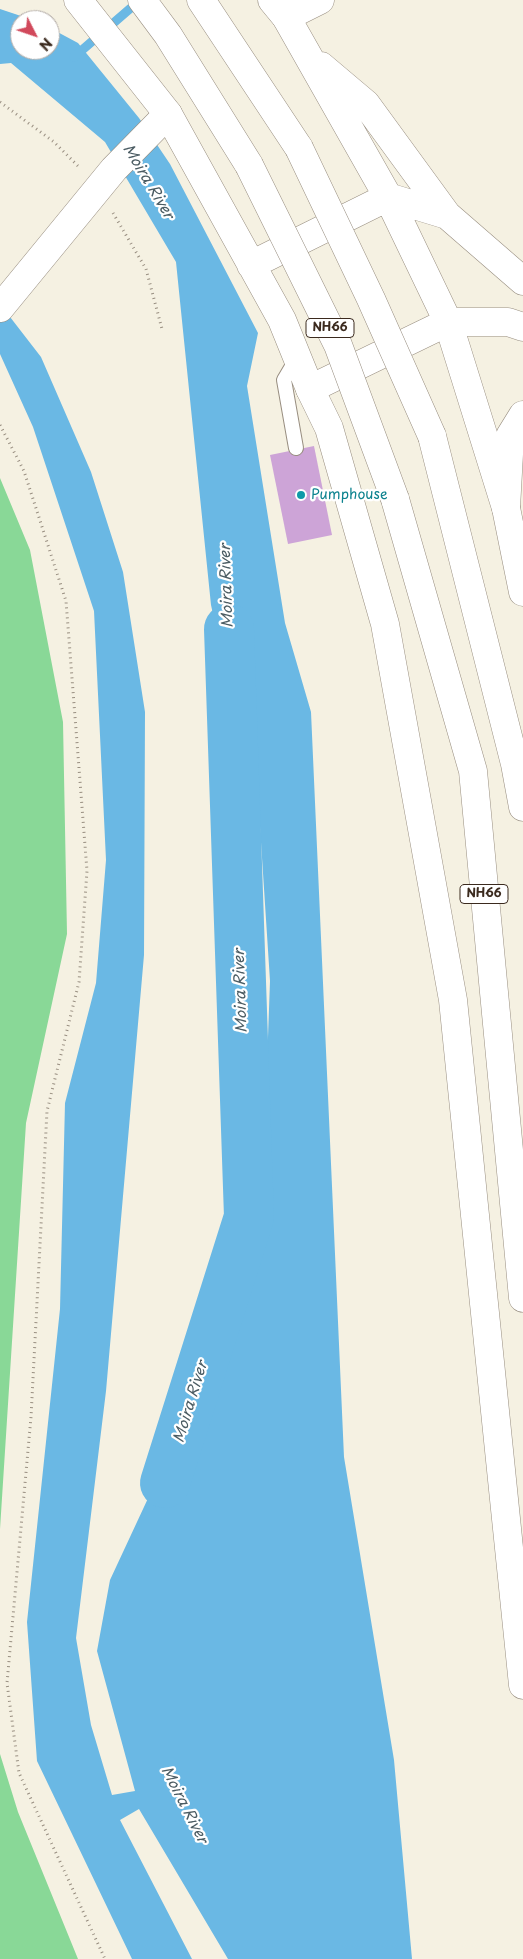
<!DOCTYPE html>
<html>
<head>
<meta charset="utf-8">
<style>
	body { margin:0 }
	#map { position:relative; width:523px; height:1959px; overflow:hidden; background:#f5f1e2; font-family:"Playpen Sans",sans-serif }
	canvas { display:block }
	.north { position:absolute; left:10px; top:10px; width:50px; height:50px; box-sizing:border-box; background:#fff; border:1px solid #b1aaa5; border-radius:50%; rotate:131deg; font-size:14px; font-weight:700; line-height:20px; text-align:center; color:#3b2a1e }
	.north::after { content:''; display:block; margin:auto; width:18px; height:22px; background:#d1495b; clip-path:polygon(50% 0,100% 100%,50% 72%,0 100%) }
</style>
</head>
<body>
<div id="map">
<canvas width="523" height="1959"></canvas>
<div class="north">N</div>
</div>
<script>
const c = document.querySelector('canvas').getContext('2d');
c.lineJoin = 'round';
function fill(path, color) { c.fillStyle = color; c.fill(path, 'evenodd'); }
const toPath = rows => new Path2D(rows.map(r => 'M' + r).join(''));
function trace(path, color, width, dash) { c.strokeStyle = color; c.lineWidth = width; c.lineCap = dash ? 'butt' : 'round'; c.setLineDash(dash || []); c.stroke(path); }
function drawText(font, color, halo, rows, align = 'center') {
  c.font = font + ' "Playpen Sans",sans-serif'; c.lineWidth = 4.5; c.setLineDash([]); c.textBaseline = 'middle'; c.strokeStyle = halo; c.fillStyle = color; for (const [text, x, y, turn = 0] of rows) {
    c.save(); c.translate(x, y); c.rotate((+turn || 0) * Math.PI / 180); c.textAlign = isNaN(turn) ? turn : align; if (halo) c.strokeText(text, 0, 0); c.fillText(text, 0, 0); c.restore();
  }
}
const green = toPath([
	[0,478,30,550,63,722,67,934,26,1123,0,1529],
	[0,1754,18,1812,78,1959,0,1959]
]);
const water = toPath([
	[0,9,33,20,20,20,20,50,50,50,50,28,78,43,139,118,170,164,258,333,247,386,285,623,311,712,344,1457,394,1760,412,1959,228,1959,139,1809,120,1820,192,1959,132,1959,37,1761,27,1622,60,1309,65,1103,96,983,106,860,94,611,33,427,0,354,0,304,41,357,91,472,123,572,145,712,144,955,106,1391,76,1638,91,1725,112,1795,135,1791,97,1651,110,1580,217,1350,262,1205,270,981,260,827,211,605,176,262,105,142,11,63,0,64]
]);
const stream = toPath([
	[74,57,140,0]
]);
const river = toPath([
	[165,1483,249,1217,229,629]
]);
const building = toPath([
	[314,446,332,535,288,544,270,455]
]);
const path = toPath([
	[0,102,54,142,80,168],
	[113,213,146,269,162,329],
	[0,425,24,471,66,601,87,871,79,982,47,1111,31,1417,7,1683,19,1773,105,1959]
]);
const service = toPath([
	[296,448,284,380,297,358]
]);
const tertiary = toPath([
	[286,17,320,0],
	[0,308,114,169,168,114],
	[448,322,506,508,523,592],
	[310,389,329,428,385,624,453,1000,523,1685]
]);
const primary = toPath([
	[78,0,168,114,282,320,310,389,448,322,508,322,523,327],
	[272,0,286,17,388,197,448,322],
	[321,66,366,104,447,215],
	[251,265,388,197,447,215,523,281],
	[506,508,510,436,523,415]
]);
const trunk = toPath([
	[142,0,168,35,249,165],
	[201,0,299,148],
	[432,436,515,764,523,807],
	[395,499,473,771,523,1298]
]);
const trunkBridge = toPath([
	[299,148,371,299,432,436],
	[249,165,338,345,395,499]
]);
const markers = [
	[301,495,5,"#0f9aa8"]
];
const shields = [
	[330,328,48],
	[484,894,48]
];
const shieldNames = [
	["NH66",330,328],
	["NH66",484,894]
];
const cultureNames = [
	["Pumphouse",311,495]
];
const waterNames = [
	["Moira River",148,182,59],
	["Moira River",227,586,-92],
	["Moira River",241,991,-92],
	["Moira River",191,1402,-73],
	["Moira River",184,1805,63]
];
fill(green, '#89d897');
fill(water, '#6ab8e4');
trace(stream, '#6ab8e4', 9);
trace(river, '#6ab8e4', 50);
fill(building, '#cda4d7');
trace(service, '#988e80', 16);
trace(tertiary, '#988e80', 29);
trace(primary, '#988e80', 29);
trace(trunk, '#988e80', 29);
trace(path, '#988e80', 3, [1, 4]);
trace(service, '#fff', 14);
trace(tertiary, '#fff', 28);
trace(primary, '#fff', 28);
trace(trunk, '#fff', 28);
trace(trunkBridge, '#988e80', 29, []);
trace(trunkBridge, '#fff', 28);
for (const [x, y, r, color] of markers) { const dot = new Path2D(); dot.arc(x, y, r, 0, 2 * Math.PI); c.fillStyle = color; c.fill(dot); trace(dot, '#fff', 2); }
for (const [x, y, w] of shields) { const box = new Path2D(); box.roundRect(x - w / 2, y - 9.5, w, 19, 4); c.fillStyle = '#fff'; c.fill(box); trace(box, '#3b2a1e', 1); }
drawText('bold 12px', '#3b2a1e', null, shieldNames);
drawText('14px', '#0d838f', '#fff', cultureNames, 'left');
drawText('italic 15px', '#4b5c63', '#fff', waterNames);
</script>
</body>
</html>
